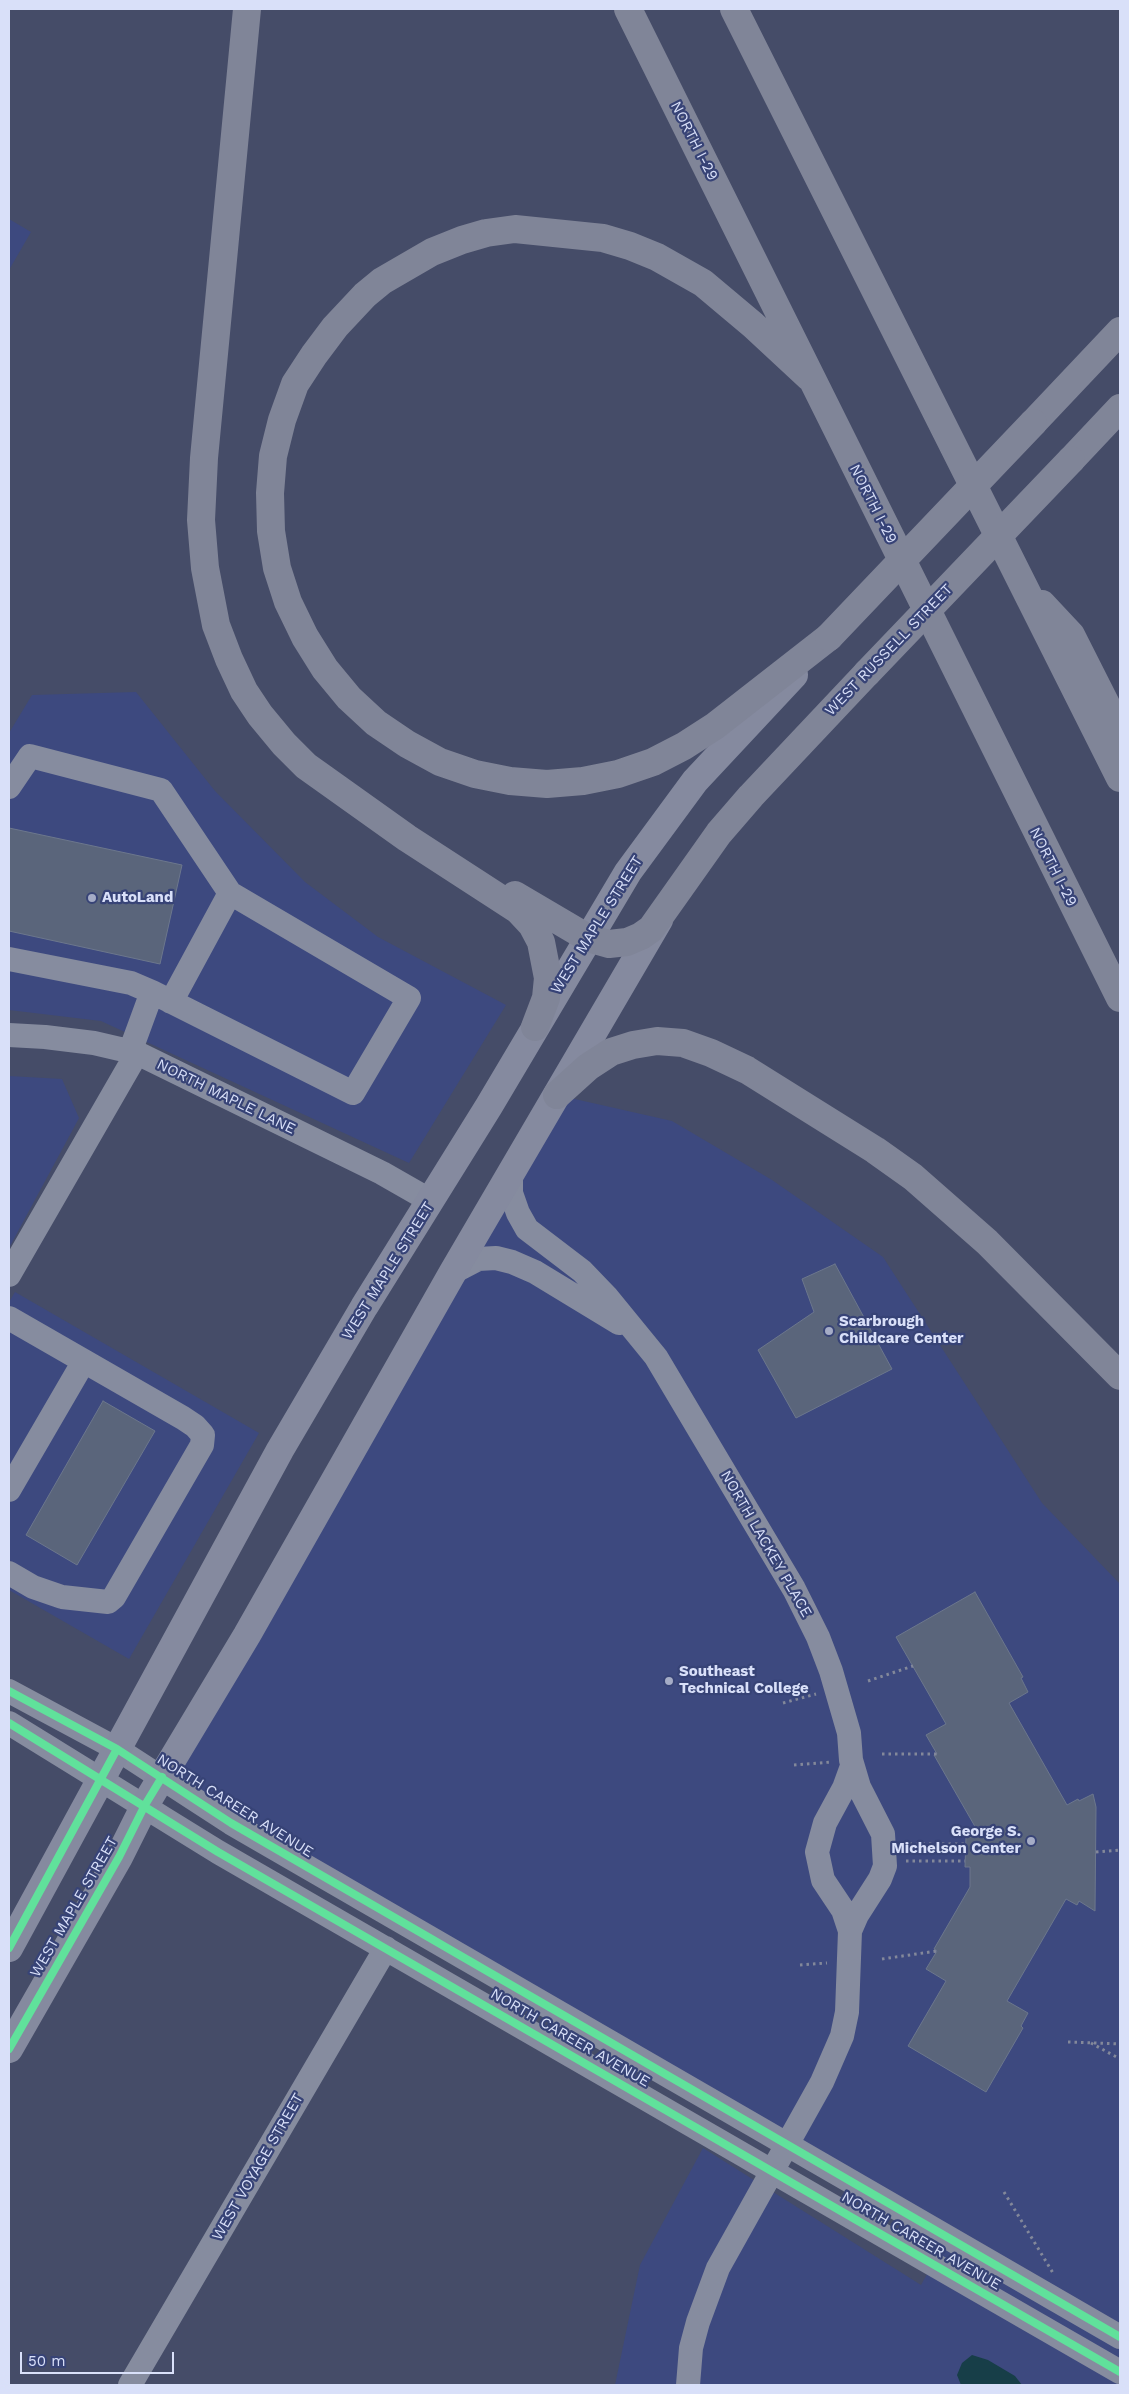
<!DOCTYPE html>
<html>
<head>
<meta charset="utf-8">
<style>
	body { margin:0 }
	#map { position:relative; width:1129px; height:2394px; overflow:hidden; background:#454c68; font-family:"Work Sans",sans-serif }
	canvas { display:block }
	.frame { position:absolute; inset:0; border:10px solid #d9e0f9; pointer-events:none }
	.scale { position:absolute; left:20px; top:2352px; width:154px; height:22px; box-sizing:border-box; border:2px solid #d9e0f9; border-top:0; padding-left:6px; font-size:15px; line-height:18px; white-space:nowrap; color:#d9e0f9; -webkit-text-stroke:4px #374376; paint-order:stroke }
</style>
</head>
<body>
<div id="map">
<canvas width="1129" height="2394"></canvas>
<div class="frame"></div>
<div class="scale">50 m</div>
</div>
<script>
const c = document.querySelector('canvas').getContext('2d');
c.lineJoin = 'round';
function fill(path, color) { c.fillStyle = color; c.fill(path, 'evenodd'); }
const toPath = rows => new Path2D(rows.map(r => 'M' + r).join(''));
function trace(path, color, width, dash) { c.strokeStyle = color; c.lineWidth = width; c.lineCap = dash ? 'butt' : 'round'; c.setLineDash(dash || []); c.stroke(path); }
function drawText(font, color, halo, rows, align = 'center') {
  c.font = font + ' "Work Sans",sans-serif'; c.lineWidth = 4.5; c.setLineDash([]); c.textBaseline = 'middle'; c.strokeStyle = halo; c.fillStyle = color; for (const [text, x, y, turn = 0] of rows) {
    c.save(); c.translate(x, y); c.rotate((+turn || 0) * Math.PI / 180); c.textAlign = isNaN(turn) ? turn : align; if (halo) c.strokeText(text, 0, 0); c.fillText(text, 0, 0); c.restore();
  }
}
const built = toPath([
	[9,219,31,232,9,270],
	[136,692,215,791,305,882,378,937,506,1005,409,1163,101,1021,9,1010,9,733,32,695],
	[9,1076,62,1079,79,1118,9,1248],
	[557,1095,672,1121,772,1180,883,1257,1042,1503,1120,1584,1120,2385,615,2385,640,2265,703,2148,921,2285,948,2237,162,1777],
	[15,1292,259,1433,129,1659,9,1590,9,1302]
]);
const water = toPath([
	[972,2355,988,2360,1015,2376,1022,2385,961,2385,957,2375,962,2363]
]);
const building = toPath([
	[9,828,182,865,160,964,9,931,9,828],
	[835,1264,892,1369,796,1418,758,1350,814,1312,802,1279,835,1264],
	[103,1401,155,1431,77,1565,26,1535,103,1401],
	[975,1592,1023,1677,1021,1678,1028,1692,1009,1703,1067,1805,1078,1799,1079,1801,1093,1794,1096,1807,1095,1911,1079,1901,1077,1905,1066,1899,1007,2001,1028,2013,1021,2026,1023,2028,986,2092,908,2046,946,1981,926,1969,937,1951,934,1949,970,1887,970,1867,965,1867,966,1837,981,1837,934,1755,937,1754,926,1735,946,1724,896,1637,975,1592]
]);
const path = toPath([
	[868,1681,913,1666],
	[783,1703,816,1694],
	[882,1754,937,1754],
	[794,1765,831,1762],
	[903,1844,966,1844],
	[1096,1852,1120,1850],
	[906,1861,965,1861],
	[882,1959,937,1951],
	[800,1965,827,1963],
	[1068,2042,1120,2044],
	[1091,2043,1120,2059],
	[1004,2192,1053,2273]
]);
const minor = toPath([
	[9,787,30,756,161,790,230,893,409,998,353,1093,152,992],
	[9,959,131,983,152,992,130,1052],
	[171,1002,230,893],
	[9,1035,45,1037,94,1043,137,1053,382,1173,431,1201],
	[511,1172,511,1193,518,1213,527,1229,582,1271,607,1297,656,1357,794,1589,818,1637,831,1671,849,1733,851,1760,859,1787,883,1834,885,1866,880,1879,857,1915,850,1931,847,2012,842,2036,822,2082,718,2268,698,2322,691,2348,688,2385],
	[453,1272,478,1259,496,1258,512,1262,535,1272,619,1323],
	[9,1275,137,1053],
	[9,1318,183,1418,195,1426,203,1435,202,1445,114,1597,108,1602,62,1597,33,1587,9,1573],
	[9,1490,84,1361],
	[9,1691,117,1749,231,1823,1120,2337],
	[9,1723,218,1852,1120,2372],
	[850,1931,843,1910,823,1880,817,1852,825,1823,844,1788,852,1766],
	[130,2385,386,1948]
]);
const major = toPath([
	[9,1948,280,1450,364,1307,489,1106,628,872,695,781,794,675],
	[9,2049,119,1857,145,1805,247,1635,453,1272,659,920]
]);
const highway = toPath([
	[247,9,204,458,201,520,205,568,216,625,229,659,244,691,260,715,284,744,306,766,407,838,518,910,532,925,541,942,548,978,546,998,535,1027],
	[628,9,1120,998],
	[734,9,1120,778],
	[809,377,753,325,703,283,657,257,630,246,603,238,515,229,486,233,462,240,432,252,382,281,365,295,335,327,314,355,295,384,282,420,273,456,270,493,271,531,277,568,288,602,305,637,325,669,349,698,376,723,407,744,440,762,475,774,510,781,547,784,583,781,618,774,653,762,684,746,715,726,829,637],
	[1033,423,1120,331],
	[1071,460,1120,408],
	[1042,604,1071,635,1120,732],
	[515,895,588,938,609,944,627,942,641,936,651,929,719,833,751,796,867,673],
	[557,1095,588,1067,611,1052,633,1045,657,1041,683,1043,711,1053,747,1070,875,1150,913,1177,987,1242,1120,1376]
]);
const highwayBridge = toPath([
	[829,637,1033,423],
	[867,673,1071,460]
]);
const cycleway = toPath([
	[9,1691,117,1749,231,1823,1120,2337],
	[9,1723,218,1852,1120,2372],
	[9,1948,117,1749],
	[9,2049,119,1857,145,1805,162,1777]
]);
const markers = [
	[92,898,5,"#a5acc6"],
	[829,1331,5,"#a5acc6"],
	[669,1681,5,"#a5acc6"],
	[1031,1841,5,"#a5acc6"]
];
const streetNames = [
	["NORTH I-29",694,141,63],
	["NORTH I-29",873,504,63],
	["WEST RUSSELL STREET",889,650,-46],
	["NORTH I-29",1053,867,63],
	["WEST MAPLE STREET",597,925,-58],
	["NORTH MAPLE LANE",226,1097,26],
	["WEST MAPLE STREET",388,1271,-58],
	["NORTH LACKEY PLACE",766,1544,60],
	["NORTH CAREER AVENUE",235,1806,32],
	["WEST MAPLE STREET",74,1907,-60],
	["NORTH CAREER AVENUE",570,2038,30],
	["WEST VOYAGE STREET",258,2167,-60],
	["NORTH CAREER AVENUE",921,2241,30]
];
const poiNames = [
	["AutoLand",102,898],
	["Scarbrough",839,1322],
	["Childcare Center",839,1339],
	["Southeast",679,1672],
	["Technical College",679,1689],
	["George S.",1021,1832,"right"],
	["Michelson Center",1021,1849,"right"]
];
fill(built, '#3d497f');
fill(water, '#173e48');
fill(building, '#5a657b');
trace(building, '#6c778d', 1);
trace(path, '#83889a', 3, [2.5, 4]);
trace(minor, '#868c9f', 24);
trace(major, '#858a9f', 28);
trace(highway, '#808598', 28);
trace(highwayBridge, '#808598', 28);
trace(cycleway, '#60e19b', 8);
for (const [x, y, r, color] of markers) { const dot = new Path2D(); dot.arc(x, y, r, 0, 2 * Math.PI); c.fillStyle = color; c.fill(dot); trace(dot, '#374376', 2); }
drawText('15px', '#d9e0f9', '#374376', streetNames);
drawText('bold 15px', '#d9e0f9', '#374376', poiNames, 'left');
</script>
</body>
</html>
